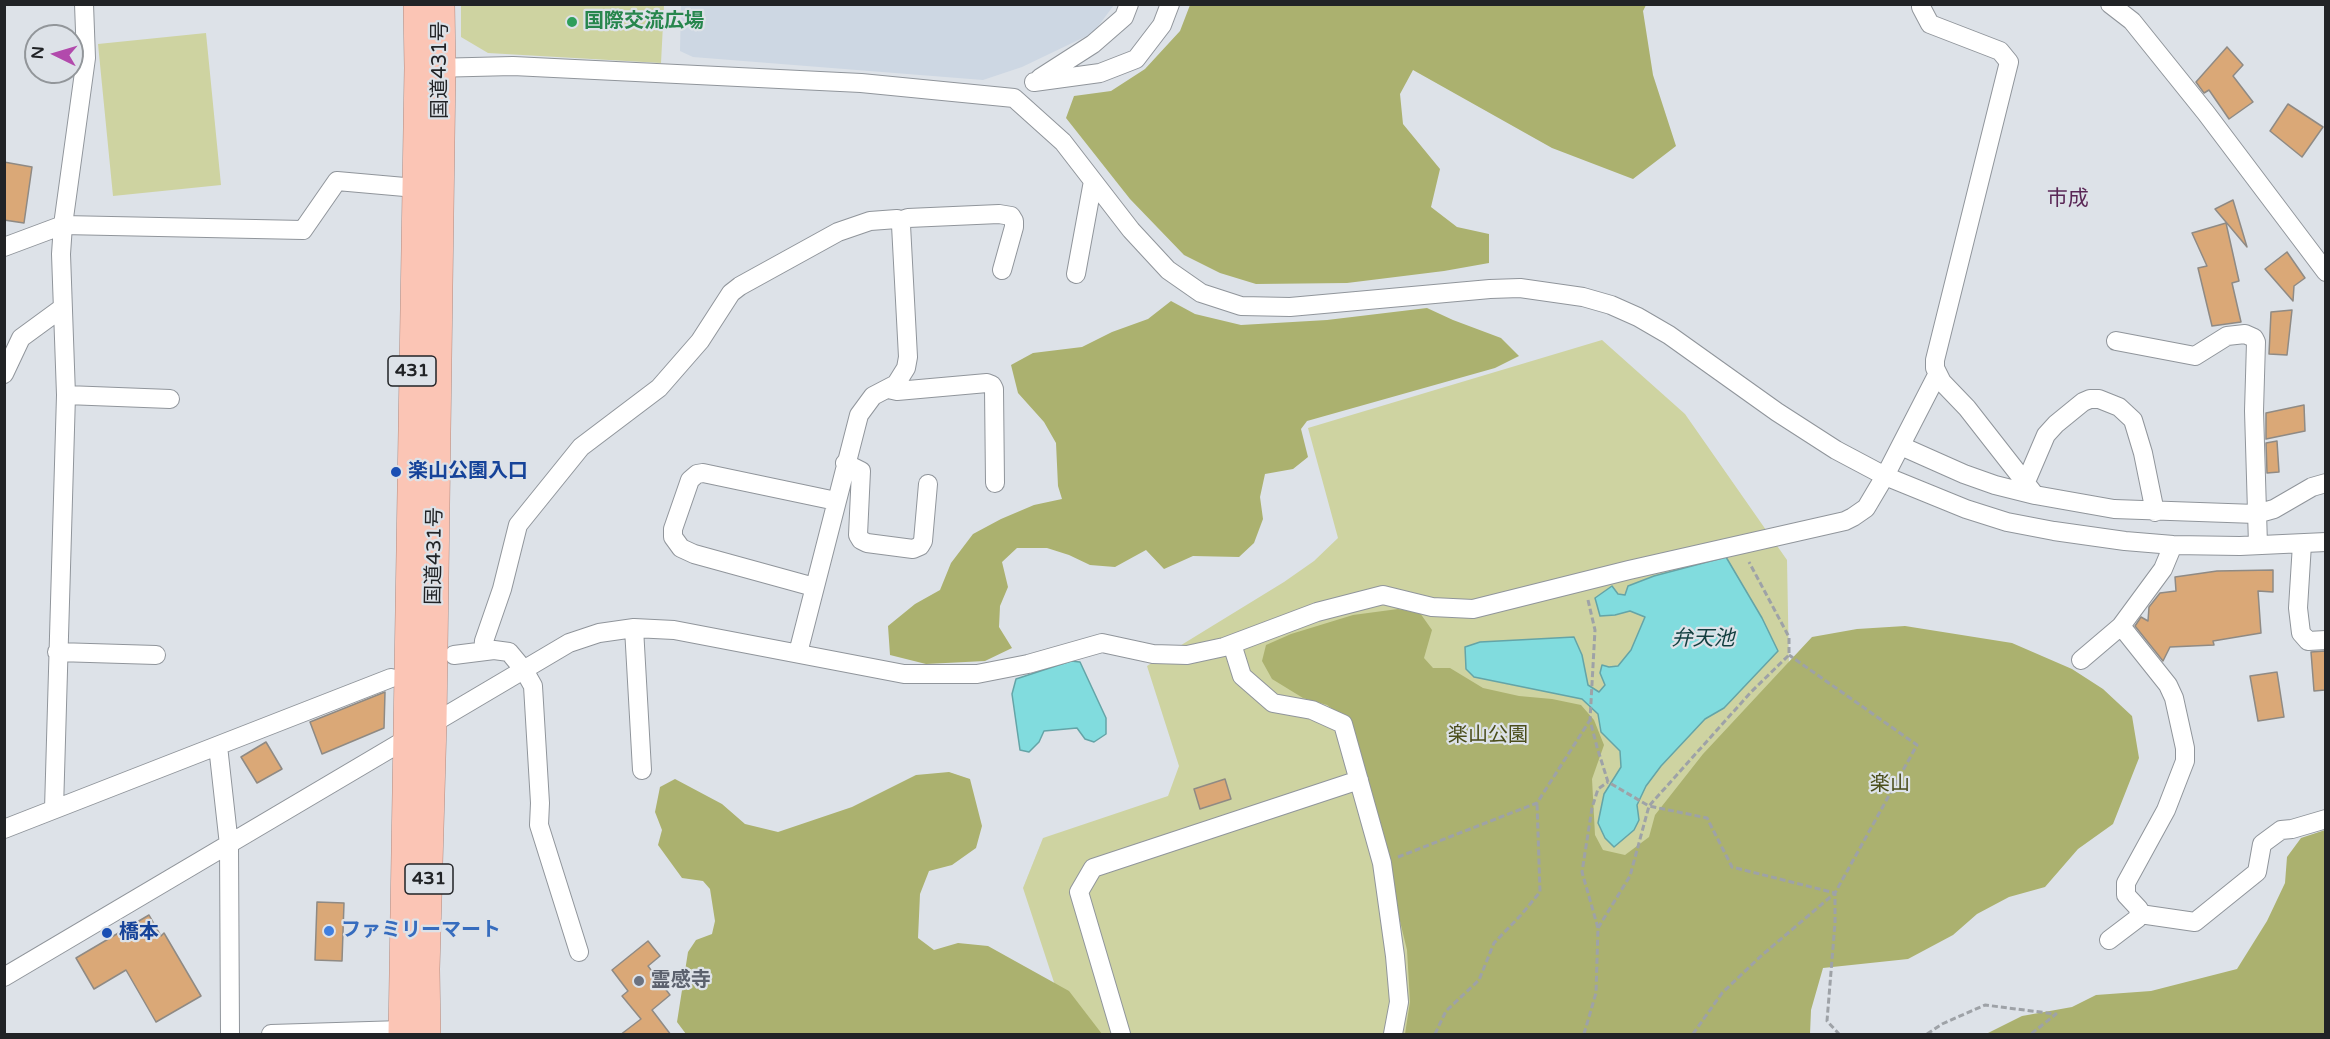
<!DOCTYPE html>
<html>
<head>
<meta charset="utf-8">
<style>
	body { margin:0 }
	#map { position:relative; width:2330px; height:1039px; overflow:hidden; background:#dde2e8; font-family:"Varela Round",sans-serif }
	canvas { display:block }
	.frame { position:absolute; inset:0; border:6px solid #212326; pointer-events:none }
	.north { position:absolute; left:24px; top:24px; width:60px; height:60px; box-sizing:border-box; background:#dde2e8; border:2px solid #92969a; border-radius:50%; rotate:275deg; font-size:16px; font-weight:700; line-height:24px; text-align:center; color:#212326 }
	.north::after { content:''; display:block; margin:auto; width:21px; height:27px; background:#b24aac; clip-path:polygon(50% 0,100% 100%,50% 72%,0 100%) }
</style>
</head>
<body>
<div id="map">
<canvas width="2330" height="1039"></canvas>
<div class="frame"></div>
<div class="north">N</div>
</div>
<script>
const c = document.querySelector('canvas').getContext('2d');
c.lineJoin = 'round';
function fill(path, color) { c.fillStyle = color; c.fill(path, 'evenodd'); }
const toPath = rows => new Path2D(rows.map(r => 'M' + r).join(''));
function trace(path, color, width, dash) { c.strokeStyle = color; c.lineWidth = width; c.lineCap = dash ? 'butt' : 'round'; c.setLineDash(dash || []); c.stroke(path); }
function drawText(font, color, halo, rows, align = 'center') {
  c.font = font + ' "Varela Round","Noto Sans JP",sans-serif'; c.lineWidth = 4.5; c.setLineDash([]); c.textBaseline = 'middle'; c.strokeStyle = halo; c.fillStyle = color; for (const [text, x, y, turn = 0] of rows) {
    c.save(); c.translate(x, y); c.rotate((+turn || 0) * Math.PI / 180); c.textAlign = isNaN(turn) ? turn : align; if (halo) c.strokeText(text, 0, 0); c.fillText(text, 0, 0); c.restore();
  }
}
const built = toPath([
	[681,5,1114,5,1093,33,1022,67,983,80,693,57,680,51]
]);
const green = toPath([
	[461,5,664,5,661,63,488,53,461,37],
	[206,33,221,185,113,196,98,44],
	[1602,340,1685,414,1787,560,1790,723,1498,1034,1071,1034,1023,888,1043,838,1168,796,1179,766,1147,666,1284,582,1314,561,1338,538,1308,428]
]);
const forest = toPath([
	[1646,5,1643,11,1653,75,1676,146,1633,179,1552,148,1413,70,1400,94,1403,124,1440,169,1431,207,1457,227,1489,234,1489,263,1444,271,1347,283,1256,284,1220,273,1184,255,1130,199,1066,118,1074,96,1111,91,1145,69,1180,31,1190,5],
	[1171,301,1195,314,1241,325,1327,320,1427,308,1453,320,1501,338,1519,356,1495,368,1307,421,1301,429,1308,457,1293,469,1265,474,1260,497,1263,519,1254,543,1239,557,1193,556,1164,569,1146,550,1115,567,1090,565,1069,555,1047,548,1017,548,1002,562,1008,587,1000,606,999,627,1012,648,985,661,926,664,890,655,888,626,915,604,940,590,951,563,973,534,1001,519,1034,505,1062,499,1058,486,1056,443,1044,422,1018,393,1011,365,1033,353,1082,347,1112,332,1148,319],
	[1398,609,1420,613,1432,630,1424,658,1433,668,1450,668,1483,688,1519,696,1552,699,1581,705,1594,720,1604,745,1592,779,1595,835,1603,850,1625,855,1649,837,1655,815,1703,754,1812,637,1857,629,1905,626,2012,643,2072,669,2103,689,2132,716,2139,758,2113,824,2078,849,2045,887,2009,897,1977,914,1953,935,1908,959,1823,968,1811,1010,1810,1034,1405,1034,1410,1002,1407,950,1352,723,1327,705,1303,698,1272,679,1262,661,1266,645,1291,634,1353,615],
	[949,772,970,779,982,826,976,848,952,865,929,871,920,894,918,938,934,950,958,943,988,946,1069,991,1102,1034,686,1034,677,1022,688,952,696,940,712,934,715,921,710,889,703,881,682,878,658,845,662,830,655,812,660,787,675,779,722,804,745,824,778,832,852,807,916,775],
	[2325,830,2325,1034,1986,1034,2022,1016,2072,1007,2096,995,2151,991,2237,969,2267,921,2285,883,2287,857,2301,838]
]);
const water = toPath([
	[1726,557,1762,618,1778,651,1724,708,1705,719,1661,766,1646,786,1637,805,1639,820,1634,830,1614,847,1605,838,1598,823,1604,794,1621,767,1620,751,1601,732,1598,714,1582,699,1474,677,1466,669,1465,647,1480,642,1574,637,1582,655,1588,685,1599,692,1605,685,1600,673,1602,665,1609,667,1618,666,1631,650,1645,617,1630,611,1615,615,1600,616,1595,598,1612,586,1618,594,1625,595,1628,586,1654,576,1726,557],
	[1071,661,1080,662,1106,718,1106,734,1094,742,1085,739,1077,728,1044,731,1039,742,1029,752,1020,750,1012,694,1016,679,1071,661]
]);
const building = toPath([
	[2227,47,2243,65,2233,76,2253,102,2229,119,2209,90,2204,93,2196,82,2227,47],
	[2288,104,2323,127,2302,157,2270,131,2288,104],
	[4,162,32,167,24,223,4,220,4,162],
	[2233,200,2247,247,2215,209,2233,200],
	[2226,223,2239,281,2232,283,2241,322,2212,326,2198,268,2207,266,2192,233,2226,223],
	[2287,252,2305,278,2294,286,2293,301,2265,269,2287,252],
	[2292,310,2287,355,2269,354,2271,312,2292,310],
	[2304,405,2305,431,2266,439,2266,413,2304,405],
	[2277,441,2279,472,2267,473,2266,443,2277,441],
	[2273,570,2273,592,2258,591,2261,633,2213,641,2214,645,2170,647,2163,661,2135,626,2141,617,2148,621,2149,607,2160,593,2176,591,2175,577,2217,571,2273,570],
	[2325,651,2325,690,2314,691,2311,652,2325,651],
	[2277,672,2284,717,2258,721,2250,676,2277,672],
	[385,692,384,728,322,754,310,722,385,692],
	[266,742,282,769,257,783,241,757,266,742],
	[1225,779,1231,799,1200,809,1194,789,1225,779],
	[317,902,344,903,342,961,315,960,317,902],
	[149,915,161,936,164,933,201,996,156,1022,126,970,94,989,76,958,149,915],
	[648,941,660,956,648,966,670,995,652,1010,671,1035,620,1035,641,1019,622,996,628,991,612,970,648,941]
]);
const path = toPath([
	[1588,600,1595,630,1590,720,1597,747,1608,782,1649,806,1751,692,1789,655,1789,637,1749,562],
	[1398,857,1537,803,1590,720],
	[1598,928,1630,876,1649,806,1707,818,1732,867,1835,893,1835,923,1827,1021,1839,1034],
	[1435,1034,1446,1011,1479,980,1494,943,1521,915,1540,892,1537,803],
	[1584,1034,1596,993,1598,928,1582,872,1592,808,1598,789,1608,782],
	[1693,1034,1722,993,1761,956,1835,893,1917,745,1789,655],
	[1927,1034,1942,1024,1985,1005,2056,1014,2031,1034]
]);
const minor = toPath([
	[1922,4,1921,7,1930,24,2000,51,2009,62,1935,360,1935,368,1942,382,1967,408,2035,495],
	[2110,4,2132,21,2206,113,2326,272],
	[432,68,513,66,861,83,1014,98,1063,142,1131,230,1168,270,1201,293,1241,306,1290,307,1490,289,1520,288,1583,297,1611,305,1638,317,1669,335,1777,412,1836,450,1885,476,1966,509,2007,522,2054,531,2125,541,2173,545,2240,546,2326,542],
	[1040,78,1093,44,1124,17,1129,4],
	[1034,82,1100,73,1136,59,1162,25,1170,4],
	[899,221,908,218,999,214,1011,216,1014,221,1014,227,1002,270],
	[4,247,63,225,303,230,337,181,416,188],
	[1076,274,1093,181],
	[2116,341,2195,356,2227,336,2245,334,2254,338,2256,342,2254,411,2258,545],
	[4,374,21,338,62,308],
	[888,389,897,391,987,383,992,385,994,389,995,483],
	[66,395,170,399],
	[1901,446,1964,474,1995,485,2035,495,2114,509,2256,514,2274,509,2312,487,2326,483],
	[845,463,861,471,858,535,861,540,867,543,913,549,920,546,923,541,928,484],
	[2025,484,2046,435,2056,424,2083,402,2090,399,2099,399,2119,407,2133,420,2143,453,2155,512],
	[2302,544,2298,608,2301,633,2308,641,2326,640],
	[814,587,694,554,681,548,673,537,673,529,690,480,697,474,703,473,836,501],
	[634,628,642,770],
	[1232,644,1242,676,1273,703,1312,710,1343,724,1382,863,1395,956,1399,1002,1393,1034],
	[483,651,484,641,502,589,518,525,581,447,659,388,700,341,731,293,740,286,838,232,870,221,897,219,901,225,908,357,906,368,896,384,873,396,859,415,798,653],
	[57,652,156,655],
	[454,655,494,650,509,652,524,670,533,686,540,803,539,825,579,952],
	[2081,660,2121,626,2163,569,2173,545],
	[218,746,229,845,230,1034],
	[54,809,66,395,61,254,63,225,86,58,84,4],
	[4,829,391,678],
	[2140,914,2195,922,2257,872,2262,844,2281,830,2292,829,2326,819],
	[2109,940,2138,918,2139,909,2126,895,2126,883,2166,810,2185,761,2185,748,2174,698,2168,685,2121,626],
	[4,977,569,643,599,633,634,628,674,630,904,674,977,674,1028,664,1102,643,1153,654,1187,655,1224,647,1317,612,1383,595,1432,607,1473,609,1629,570,1845,521,1853,517,1866,508,1885,476,1937,375],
	[271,1034,402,1030],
	[1121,1034,1079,892,1093,868,1359,780]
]);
const highway = toPath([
	[402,1034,418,68,417,4],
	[427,1034,426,969,433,723,442,68,441,4]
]);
const markers = [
	[572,22,6,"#2e9e5b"],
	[396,472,6,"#1a4fb4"],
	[329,931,6,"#3f7fe0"],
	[107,933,6,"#1a4fb4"],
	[639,981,6,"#6b7280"]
];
const shields = [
	[412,371,48],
	[429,879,48]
];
const shieldNames = [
	["431",412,371],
	["431",429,879]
];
const leisureNames = [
	["国際交流広場",584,22]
];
const streetNames = [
	["国道431号",441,70,-90],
	["国道431号",435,556,-89]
];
const transitNames = [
	["楽山公園入口",408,472],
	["橋本",119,933]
];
const parkNames = [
	["楽山公園",1488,736],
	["楽山",1890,785]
];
const shopNames = [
	["ファミリーマート",341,931]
];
const worshipNames = [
	["霊感寺",651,981]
];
const neighbourhoodNames = [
	["市成",2068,199]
];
const waterNames = [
	["弁天池",1703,639]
];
fill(built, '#cdd7e3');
fill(green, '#ced3a1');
fill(forest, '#abb16f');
fill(water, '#81dcde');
trace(water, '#64a4a7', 1.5);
fill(building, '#daa877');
trace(building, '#8f8a84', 1.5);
trace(minor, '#90959b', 20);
trace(highway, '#af8c83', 28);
trace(path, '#9ea2a7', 3, [6, 3]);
trace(minor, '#fff', 18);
trace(highway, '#fbc5b5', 27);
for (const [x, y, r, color] of markers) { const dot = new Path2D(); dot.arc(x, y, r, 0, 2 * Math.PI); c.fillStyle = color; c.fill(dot); trace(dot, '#dde2e8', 2); }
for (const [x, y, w] of shields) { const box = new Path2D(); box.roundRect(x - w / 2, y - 15, w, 30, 4.5); c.fillStyle = '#dde2e8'; c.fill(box); trace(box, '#212326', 1.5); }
drawText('bold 18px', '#212326', null, shieldNames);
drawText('bold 20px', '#27864d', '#dde2e8', leisureNames, 'left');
drawText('20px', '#212326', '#dde2e8', streetNames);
drawText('bold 20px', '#164399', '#dde2e8', transitNames, 'left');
drawText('20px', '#4a4d1b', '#dde2e8', parkNames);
drawText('bold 20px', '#366cbe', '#dde2e8', shopNames, 'left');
drawText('bold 20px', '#5b616d', '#dde2e8', worshipNames, 'left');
drawText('21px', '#5a2756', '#dde2e8', neighbourhoodNames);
drawText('italic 21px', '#123e3f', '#dde2e8', waterNames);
</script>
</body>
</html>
